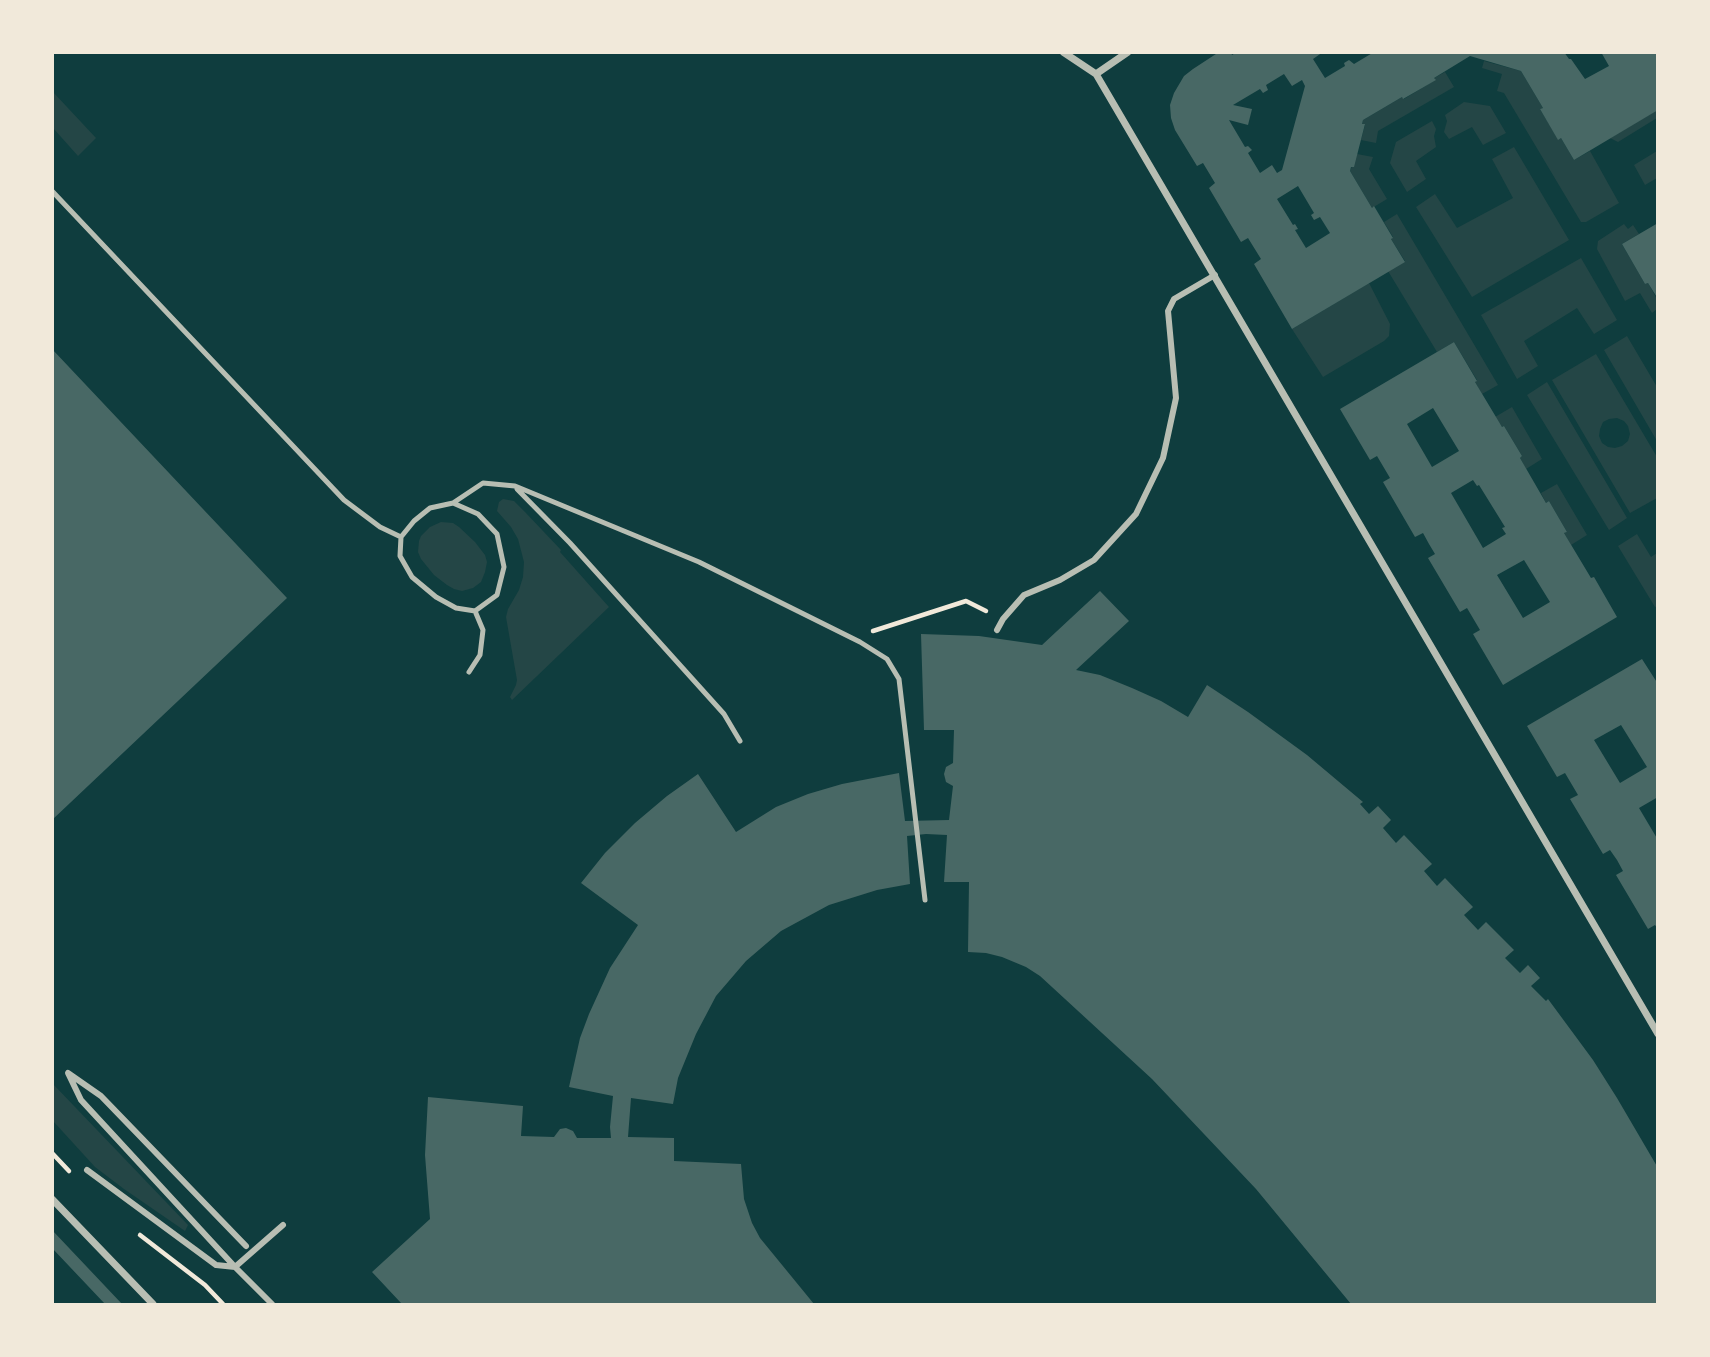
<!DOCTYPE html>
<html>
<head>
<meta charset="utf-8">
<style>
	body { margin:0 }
	#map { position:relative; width:1710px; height:1357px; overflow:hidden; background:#0f3d3e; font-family:Rubik,sans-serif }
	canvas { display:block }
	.frame { position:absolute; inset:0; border:54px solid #f1e9da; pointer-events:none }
</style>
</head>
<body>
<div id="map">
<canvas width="1710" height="1357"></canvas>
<div class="frame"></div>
</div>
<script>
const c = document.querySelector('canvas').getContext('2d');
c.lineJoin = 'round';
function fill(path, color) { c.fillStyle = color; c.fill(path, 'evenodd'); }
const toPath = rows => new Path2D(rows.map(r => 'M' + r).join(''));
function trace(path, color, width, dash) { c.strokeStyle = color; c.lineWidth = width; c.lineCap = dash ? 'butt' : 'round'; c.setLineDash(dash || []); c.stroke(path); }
const green = toPath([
	[1484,61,1521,71,1543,108,1540,109,1558,139,1561,138,1574,160,1590,151,1619,203,1586,222,1581,222,1504,93,1497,91,1502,74,1482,68],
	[1445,72,1454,87,1378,131,1376,143,1361,140,1365,125,1362,124,1363,120,1402,97,1404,99,1435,80,1434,78],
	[53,92,96,138,78,156,53,128],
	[1464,102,1490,106,1506,133,1483,145,1472,127,1449,139,1444,132,1447,121,1445,115],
	[1657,110,1657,118,1618,142,1610,138],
	[1432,121,1436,129,1434,136,1436,147,1416,161,1426,179,1407,192,1390,163,1396,142],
	[1514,147,1569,240,1472,297,1416,207,1435,194,1457,228,1513,198,1492,159],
	[1657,151,1657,178,1645,185,1634,165],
	[1357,154,1373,157,1369,169,1387,199,1372,208,1350,171],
	[1397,214,1498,385,1482,394,1475,382,1477,380,1454,342,1437,352,1388,271,1405,261,1391,239,1393,237,1384,222],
	[1624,224,1628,229,1633,225,1639,234,1622,244,1645,284,1648,283,1657,299,1657,309,1652,313,1640,293,1625,301,1597,249,1598,241],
	[1581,258,1617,320,1594,334,1577,308,1524,341,1538,366,1517,379,1481,315],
	[1369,283,1390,324,1389,336,1384,341,1323,377,1292,329],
	[1627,336,1657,387,1657,441,1604,350],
	[1596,354,1657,457,1657,498,1630,513,1552,380],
	[1617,418,1624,421,1628,426,1630,434,1628,441,1622,446,1615,448,1608,447,1602,443,1599,436,1600,429,1603,422,1609,419],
	[1547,382,1627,518,1609,530,1527,395],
	[1512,407,1542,459,1526,469,1520,458,1522,456,1504,426,1502,427,1495,417],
	[1557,484,1587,535,1571,545,1564,533,1567,532,1549,501,1546,503,1541,493],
	[503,499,514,501,525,512,561,550,560,552,609,607,512,700,510,697,516,685,517,680,506,617,508,609,519,590,523,577,524,562,518,539,511,527,497,511,499,502],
	[441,522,453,523,459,527,475,542,485,555,487,562,485,572,481,582,473,588,462,591,454,589,447,585,434,575,421,559,418,552,419,541,421,536,430,527],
	[1637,534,1651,557,1657,553,1658,606,1655,607,1618,546],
	[53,1084,188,1225,185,1231,124,1189,95,1167,53,1121]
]);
const building = toPath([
	[1219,52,1231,52,1232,55,1237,52,1323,52,1313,59,1325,78,1345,66,1344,63,1349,60,1354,64,1374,52,1564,52,1569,59,1571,59,1585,79,1609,66,1601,52,1658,52,1658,110,1574,160,1561,138,1558,140,1540,109,1543,108,1521,71,1470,56,1434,78,1436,80,1403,99,1402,97,1363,120,1362,124,1365,124,1354,167,1351,167,1350,171,1372,208,1374,206,1393,238,1391,239,1405,262,1292,329,1254,264,1261,259,1248,238,1241,242,1209,188,1215,183,1203,163,1197,166,1175,130,1171,118,1170,105,1174,93,1184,76,1193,69],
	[1284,74,1292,86,1302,80,1305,86,1282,170,1277,173,1272,165,1260,173,1248,153,1252,150,1248,146,1245,147,1229,120,1248,125,1252,109,1233,105,1260,89,1263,93,1268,90,1266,85],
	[1298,186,1314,213,1311,215,1314,220,1320,217,1330,233,1306,248,1295,230,1298,229,1295,224,1293,225,1277,199],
	[1658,223,1658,299,1648,283,1645,284,1622,244],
	[1454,342,1477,381,1475,382,1502,427,1504,426,1522,456,1520,458,1546,503,1549,501,1567,532,1564,533,1591,578,1594,577,1617,617,1503,685,1473,634,1480,630,1467,608,1460,612,1428,558,1435,554,1429,544,1423,533,1415,537,1383,482,1390,478,1377,456,1370,460,1340,409],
	[1433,408,1459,451,1432,467,1407,424],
	[1473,480,1477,486,1479,485,1505,527,1502,528,1506,534,1483,548,1451,493],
	[1524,560,1550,602,1523,618,1497,575],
	[52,349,287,598,52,820],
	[1100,591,1129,621,1076,670,1100,675,1132,688,1161,701,1188,717,1207,685,1248,712,1307,755,1363,802,1360,804,1369,814,1378,806,1391,820,1383,828,1396,843,1404,835,1432,864,1424,871,1437,886,1445,878,1473,907,1464,915,1478,930,1486,922,1514,950,1505,958,1520,973,1528,965,1540,978,1531,986,1546,1001,1548,999,1593,1060,1617,1098,1658,1168,1658,1304,1351,1304,1256,1189,1152,1079,1040,976,1026,967,1002,957,986,953,968,952,969,882,944,882,947,835,926,834,907,836,910,884,877,890,829,905,781,931,746,961,716,996,696,1034,678,1078,673,1104,631,1098,628,1137,674,1138,674,1161,741,1164,744,1199,752,1223,760,1238,814,1304,404,1304,401,1303,372,1272,430,1219,425,1155,428,1097,523,1106,521,1136,554,1137,560,1129,566,1128,573,1131,577,1138,611,1138,610,1127,613,1096,569,1087,580,1038,589,1014,610,968,638,925,581,883,605,853,635,823,667,796,698,774,736,832,776,807,808,794,842,784,899,773,905,821,949,820,953,786,946,782,944,774,946,767,953,763,954,730,924,730,921,634,979,636,1042,645],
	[1642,659,1658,684,1658,797,1639,808,1658,840,1658,929,1655,925,1648,929,1616,875,1623,871,1617,860,1610,850,1603,854,1570,799,1578,795,1565,773,1557,777,1527,726],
	[1621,725,1647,767,1620,783,1594,740],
	[52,1230,122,1304,105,1304,52,1248]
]);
const path = toPath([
	[873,631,966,601,986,611],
	[52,1153,69,1171],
	[140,1235,205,1285,223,1304]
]);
const service = toPath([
	[52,191,344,500,380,527,401,537],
	[517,489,570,543,724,714,740,741],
	[453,503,483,483,515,486,699,562,860,642,887,659,899,679,925,900],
	[453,503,478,514,497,534,504,567,497,595,475,611,456,608,436,597,412,577,400,556,401,537,414,521,430,508,453,503],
	[469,672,480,655,483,630,475,611]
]);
const pedestrian = toPath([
	[997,630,1003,619,1024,595,1060,580,1094,560,1136,514,1163,458,1176,398,1168,311,1174,299,1215,275],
	[87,1170,216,1265,235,1267,283,1225],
	[246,1246,101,1096,68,1073,81,1100,235,1267,272,1304]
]);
const minor = toPath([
	[1063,52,1096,74,1658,1034],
	[1096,74,1128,52],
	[52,1199,153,1304]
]);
fill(green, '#244646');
fill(building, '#486865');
trace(path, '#f1e9da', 4.5);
trace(service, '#b8beb3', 5);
trace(pedestrian, '#b8beb3', 6);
trace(minor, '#b8beb3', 7);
</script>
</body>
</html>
